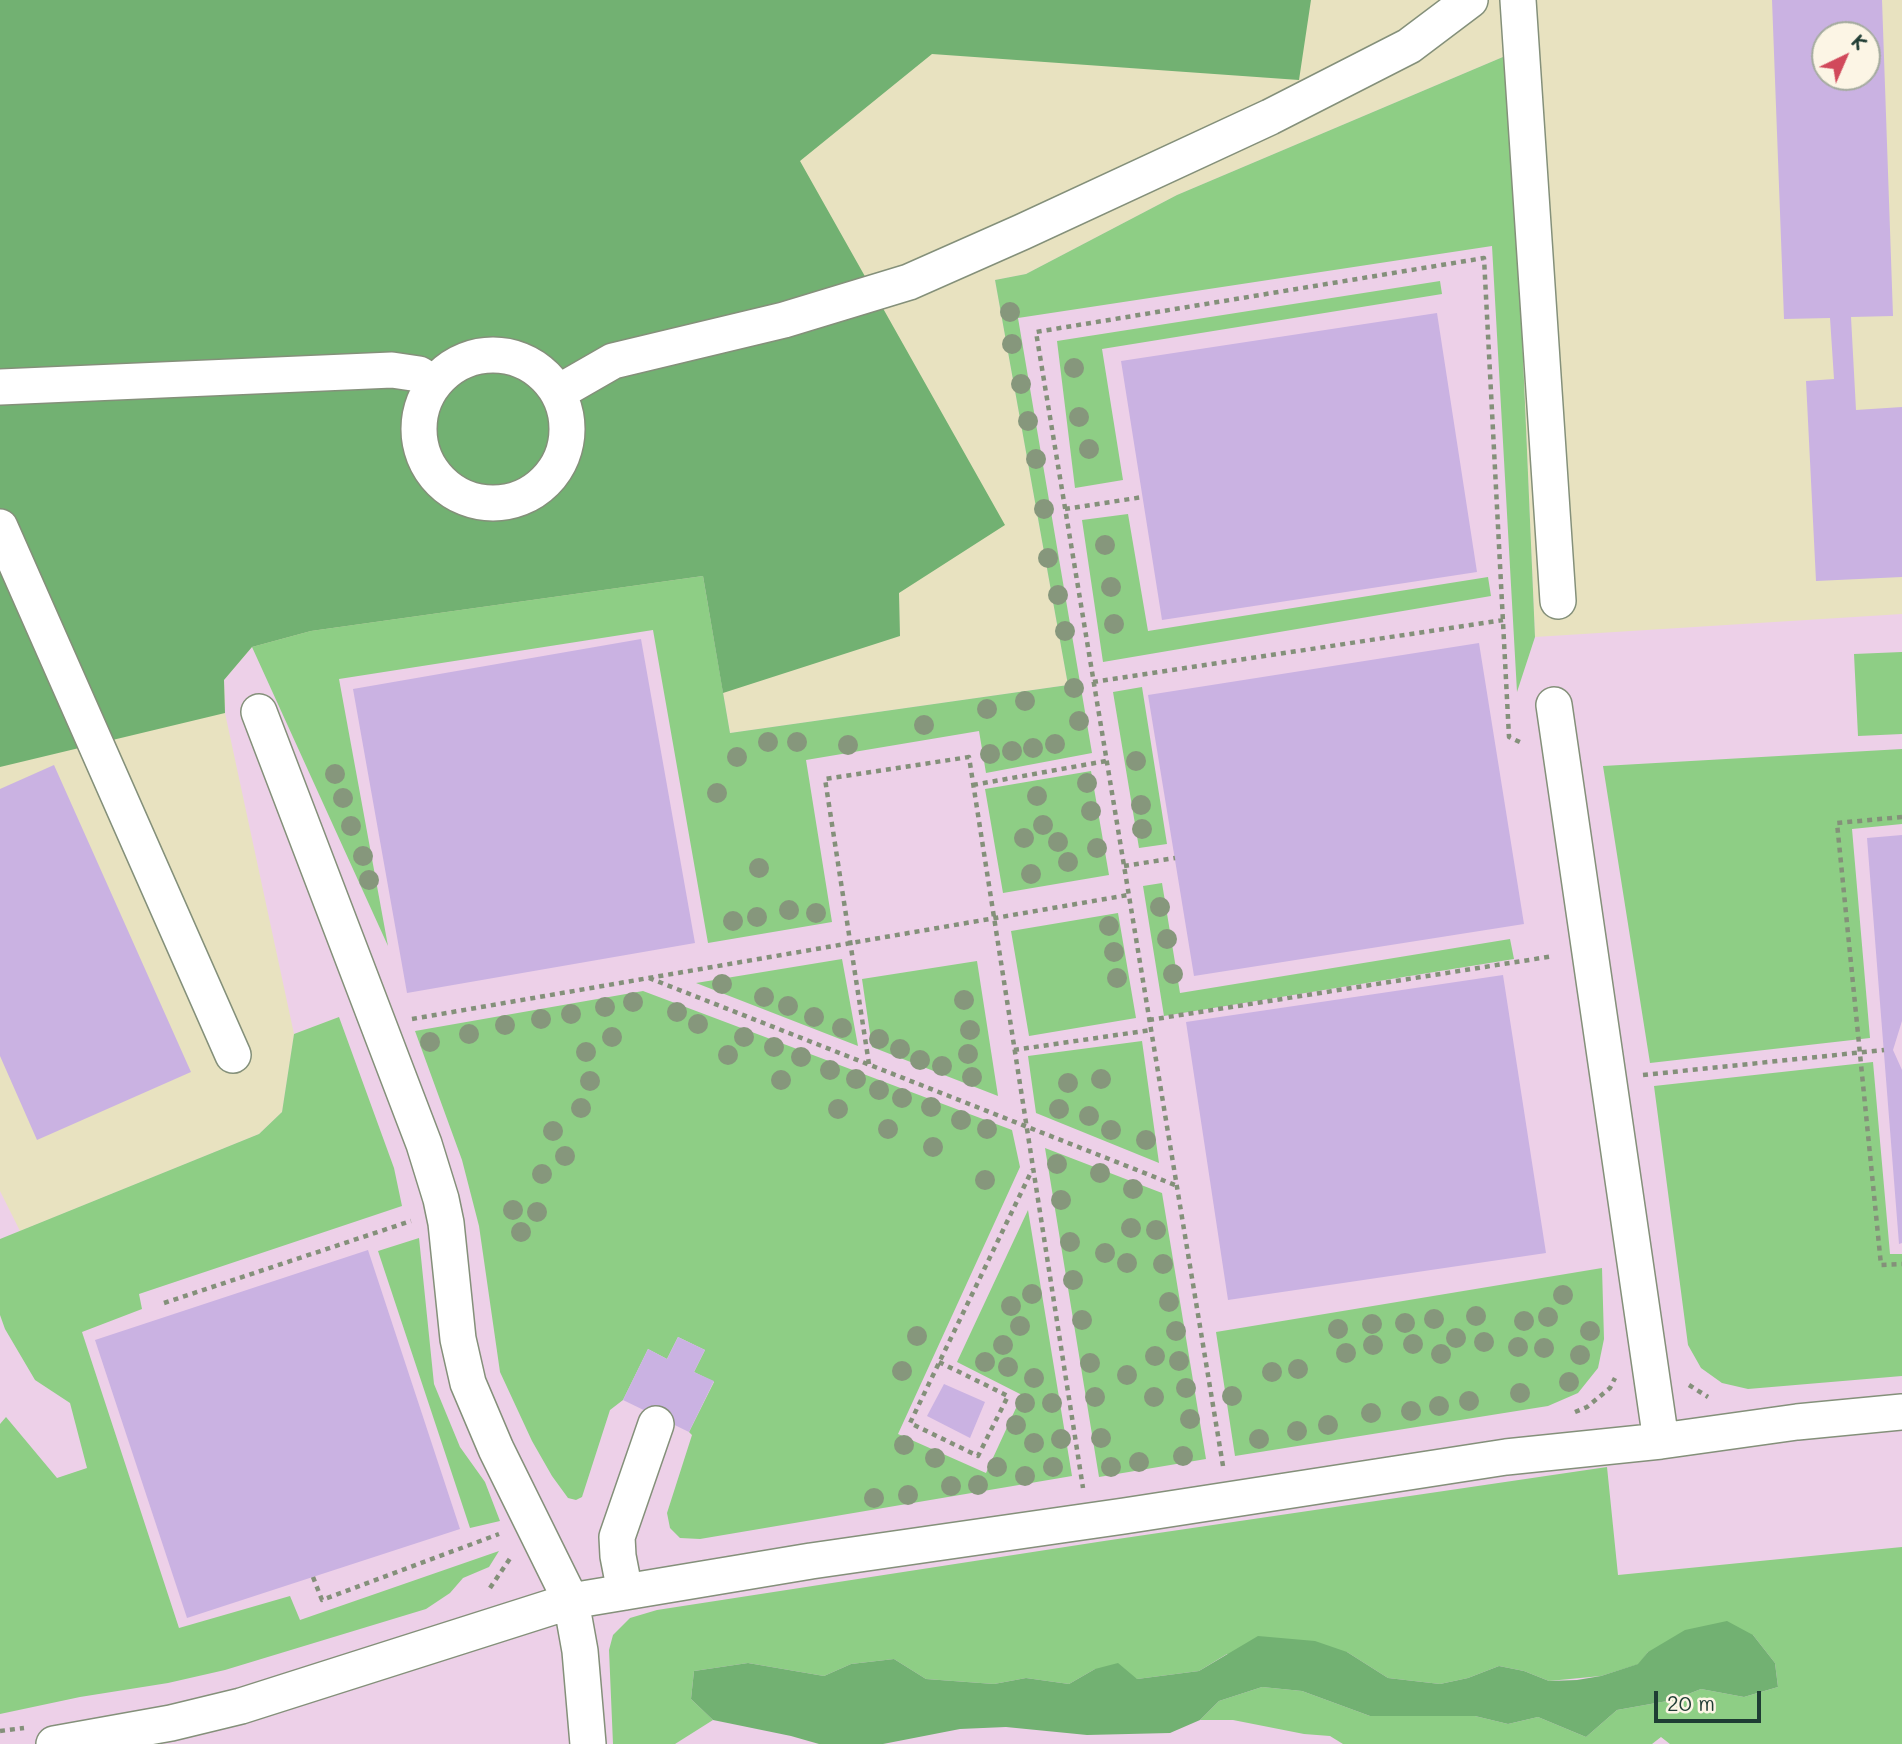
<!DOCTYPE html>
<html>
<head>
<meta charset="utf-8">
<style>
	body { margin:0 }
	#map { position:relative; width:1902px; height:1744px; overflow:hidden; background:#e8e2c0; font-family:Mali,sans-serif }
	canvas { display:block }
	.north { position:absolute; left:1811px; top:21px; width:70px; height:70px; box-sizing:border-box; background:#fcf5e5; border:2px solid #a4ab9e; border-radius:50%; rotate:44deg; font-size:19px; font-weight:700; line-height:28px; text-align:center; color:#1f3d34 }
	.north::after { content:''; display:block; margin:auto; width:24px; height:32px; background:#d1495b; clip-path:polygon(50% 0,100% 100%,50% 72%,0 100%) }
	.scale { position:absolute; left:1654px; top:1691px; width:107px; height:32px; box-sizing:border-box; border:4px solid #1f3d34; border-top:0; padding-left:9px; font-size:21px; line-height:24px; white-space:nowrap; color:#1f3d34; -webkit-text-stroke:5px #fcf5e5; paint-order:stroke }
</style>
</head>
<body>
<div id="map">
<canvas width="1902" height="1744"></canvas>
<div class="north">K</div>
<div class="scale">20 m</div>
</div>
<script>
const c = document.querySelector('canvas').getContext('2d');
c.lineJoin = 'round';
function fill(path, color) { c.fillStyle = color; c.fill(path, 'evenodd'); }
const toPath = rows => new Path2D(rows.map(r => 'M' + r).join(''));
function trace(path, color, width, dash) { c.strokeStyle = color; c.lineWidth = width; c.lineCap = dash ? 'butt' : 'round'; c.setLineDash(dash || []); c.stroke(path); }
const built = toPath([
	[1510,54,1535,637,1902,614,1902,1744,0,1744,0,1191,20,1231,259,1134,282,1112,294,1034,225,713,224,680,252,647,703,576,730,733,1068,685,995,280,1026,274,1177,195]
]);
const green = toPath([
	[1510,54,1535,637,1517,692,1492,246,1018,318,1092,753,986,773,979,731,806,760,832,922,708,943,653,630,339,679,388,946,252,647,311,631,703,576,730,733,1068,685,995,280,1026,274,1177,195],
	[1440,281,1442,294,1102,349,1123,480,1075,488,1057,341],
	[1128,514,1148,631,1488,577,1491,596,1103,662,1082,520],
	[1902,652,1902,734,1858,736,1854,654],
	[1142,687,1167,844,1139,848,1113,692],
	[1902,749,1902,824,1852,829,1870,1038,1650,1063,1603,766],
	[1091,771,1109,875,1003,893,985,789],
	[1162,883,1180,993,1510,939,1514,959,1164,1016,1143,886],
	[1118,913,1136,1018,1029,1036,1011,931],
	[842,959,858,1046,696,983],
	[977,961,998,1096,872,1047,862,979],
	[643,991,1012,1130,1020,1167,898,1434,986,1473,1022,1395,957,1362,1028,1210,1072,1476,700,1539,680,1538,670,1528,667,1513,692,1435,689,1432,714,1382,694,1372,705,1350,678,1337,667,1359,648,1349,623,1400,610,1410,582,1497,576,1500,568,1498,552,1476,532,1441,500,1372,479,1226,462,1160,415,1031],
	[339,1017,394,1168,402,1206,139,1294,142,1309,82,1332,179,1628,290,1596,300,1620,499,1551,489,1567,463,1578,450,1593,426,1609,225,1670,168,1683,80,1697,0,1714,0,1424,6,1417,57,1478,87,1468,70,1403,35,1380,5,1329,0,1315,0,1239,259,1134,282,1112,294,1034],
	[1142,1041,1159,1163,1036,1113,1028,1056],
	[1873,1062,1890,1254,1902,1254,1902,1376,1748,1389,1722,1383,1701,1368,1688,1345,1654,1086],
	[1045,1148,1162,1193,1206,1459,1099,1477],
	[419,1238,434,1384,460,1447,485,1482,500,1521,470,1528,378,1251],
	[1602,1268,1604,1339,1598,1368,1578,1393,1548,1406,1235,1456,1216,1332],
	[1607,1467,1618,1575,1902,1547,1902,1744,1670,1744,1661,1737,1652,1744,1343,1744,1330,1736,1304,1734,1233,1720,1200,1720,1219,1701,1262,1687,1302,1691,1370,1716,1475,1716,1508,1724,1538,1717,1586,1737,1617,1710,1673,1700,1701,1689,1744,1697,1778,1687,1775,1663,1753,1635,1648,1652,1639,1664,1601,1676,1549,1681,1524,1671,1499,1666,1468,1678,1440,1684,1388,1678,1347,1652,1227,1654,1199,1671,1137,1679,1095,1669,1069,1684,1026,1678,994,1684,926,1679,894,1659,851,1664,824,1676,748,1663,694,1671,691,1699,713,1720,675,1744,613,1744,609,1650,613,1635,630,1618,657,1610,1104,1541]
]);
const forest = toPath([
	[0,0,1311,0,1299,80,932,54,800,161,1005,525,899,593,900,636,723,693,703,576,311,631,252,647,224,680,225,713,0,767],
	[1727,1621,1753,1635,1775,1663,1778,1687,1744,1697,1701,1689,1673,1700,1617,1710,1586,1737,1538,1717,1508,1724,1475,1716,1370,1716,1302,1691,1262,1687,1219,1701,1200,1720,1170,1733,1087,1735,1006,1727,960,1729,883,1744,819,1744,791,1736,713,1720,691,1699,694,1671,748,1663,824,1676,851,1664,894,1659,926,1679,994,1684,1026,1678,1069,1684,1095,1669,1118,1663,1137,1679,1199,1671,1258,1636,1315,1641,1347,1652,1388,1678,1440,1684,1468,1678,1499,1666,1524,1671,1549,1681,1577,1680,1601,1676,1638,1664,1648,1652,1685,1630]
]);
const building = toPath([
	[1772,0,1882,0,1893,316,1851,317,1856,410,1902,407,1902,577,1816,581,1806,381,1834,379,1830,318,1784,319],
	[1825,35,1867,35,1867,77,1825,77],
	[1437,313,1477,572,1162,620,1121,361],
	[641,639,695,943,407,993,353,689],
	[1479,643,1524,924,1194,976,1148,695],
	[54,765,191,1072,37,1140,0,1056,0,789],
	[1902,835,1902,1021,1893,1050,1902,1070,1902,1243,1899,1244,1867,838],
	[1503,975,1546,1253,1228,1300,1186,1022],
	[368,1250,460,1529,187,1618,95,1340],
	[678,1337,705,1350,694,1372,714,1381,689,1432,623,1400,648,1349,667,1359],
	[944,1384,985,1402,970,1438,927,1416]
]);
const path = toPath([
	[1065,509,1143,497],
	[1093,682,1503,620],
	[973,785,1106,761],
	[1902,817,1837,823,1881,1265,1902,1264],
	[1124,866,1175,858],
	[649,978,1175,1185],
	[412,1019,1128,895],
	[1149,1020,1554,956],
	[1014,1050,1151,1030],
	[869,1064,825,779,969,757,1083,1488],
	[1643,1075,1884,1050],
	[164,1303,411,1221],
	[939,1362,1008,1396,978,1456,910,1423,1032,1170],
	[1689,1385,1708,1397],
	[1575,1412,1587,1407,1610,1388,1615,1378],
	[1223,1466,1036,332,1484,258,1509,737,1524,744],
	[313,1577,322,1600,499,1534],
	[490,1588,511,1557],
	[0,1731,24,1728]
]);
const minor = toPath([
	[1518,0,1558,601],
	'419 429a74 74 0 1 1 148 0a74 74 0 1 1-148 0Z',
	[0,387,392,370,419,374,434,383],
	[559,392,613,361,784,320,909,282,1022,232,1270,117,1409,46,1470,0],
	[0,527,233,1055],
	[1554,705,1661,1441],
	[259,712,424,1144,441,1199,446,1223,458,1339,468,1383,496,1449,571,1601,580,1651,588,1744],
	[625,1592,618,1556,617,1537,656,1424],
	[54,1744,171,1723,241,1706,571,1601,811,1561,1124,1516,1506,1457,1661,1441,1797,1422,1902,1412]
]);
const trees = [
	[1010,312],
	[1012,344],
	[1074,368],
	[1021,384],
	[1079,417],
	[1028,421],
	[1089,449],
	[1036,459],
	[1044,509],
	[1105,545],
	[1048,558],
	[1111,587],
	[1058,595],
	[1114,624],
	[1065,631],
	[1074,688],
	[1025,701],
	[987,709],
	[1079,721],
	[924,725],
	[768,742],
	[797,742],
	[1055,744],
	[848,745],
	[1033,748],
	[1012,751],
	[990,754],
	[737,757],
	[1136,761],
	[335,774],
	[1087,783],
	[717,793],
	[1037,796],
	[343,798],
	[1141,805],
	[1091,811],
	[1043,825],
	[351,826],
	[1142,829],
	[1024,838],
	[1058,842],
	[1097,848],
	[363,856],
	[1068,862],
	[759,868],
	[1031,874],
	[369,880],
	[1160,907],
	[789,910],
	[816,913],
	[757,917],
	[733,921],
	[1109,926],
	[1167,939],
	[1114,952],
	[1173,974],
	[1117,978],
	[722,984],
	[764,997],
	[964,1000],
	[633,1002],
	[788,1006],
	[605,1007],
	[677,1012],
	[571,1014],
	[814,1017],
	[541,1019],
	[698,1024],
	[505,1025],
	[842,1028],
	[970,1030],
	[469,1034],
	[612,1037],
	[744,1037],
	[879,1039],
	[430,1042],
	[774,1047],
	[900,1049],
	[586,1052],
	[968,1054],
	[728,1055],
	[801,1057],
	[920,1060],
	[942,1066],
	[830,1070],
	[972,1077],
	[856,1079],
	[1101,1079],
	[781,1080],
	[590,1081],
	[1068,1083],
	[879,1090],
	[902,1098],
	[931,1107],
	[581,1108],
	[838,1109],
	[1059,1109],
	[1089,1116],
	[961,1120],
	[888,1129],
	[987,1129],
	[1111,1130],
	[553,1131],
	[1146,1140],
	[933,1147],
	[565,1156],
	[1057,1164],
	[1100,1173],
	[542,1174],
	[985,1180],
	[1133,1189],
	[1061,1200],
	[513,1210],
	[537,1212],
	[1131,1228],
	[1156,1230],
	[521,1232],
	[1070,1242],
	[1105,1253],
	[1127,1263],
	[1163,1264],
	[1073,1280],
	[1032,1294],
	[1563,1295],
	[1169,1302],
	[1011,1306],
	[1476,1316],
	[1548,1317],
	[1434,1319],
	[1082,1320],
	[1524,1321],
	[1405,1323],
	[1372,1324],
	[1020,1326],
	[1338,1329],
	[1176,1331],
	[1590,1331],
	[917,1336],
	[1456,1338],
	[1484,1342],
	[1413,1344],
	[1003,1345],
	[1373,1345],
	[1518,1347],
	[1544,1348],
	[1346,1353],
	[1441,1354],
	[1580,1355],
	[1155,1356],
	[1179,1361],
	[985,1362],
	[1090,1363],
	[1008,1367],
	[1298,1369],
	[902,1371],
	[1272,1372],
	[1127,1375],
	[1034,1378],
	[1569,1382],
	[1186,1388],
	[1520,1393],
	[1232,1396],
	[1095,1397],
	[1154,1397],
	[1469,1401],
	[1025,1403],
	[1052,1403],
	[1439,1406],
	[1411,1411],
	[1371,1413],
	[1190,1419],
	[1016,1425],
	[1328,1425],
	[1297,1431],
	[1101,1438],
	[1061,1439],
	[1259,1439],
	[1034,1443],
	[904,1445],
	[1183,1456],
	[935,1458],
	[1139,1462],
	[997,1467],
	[1053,1467],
	[1111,1467],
	[1025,1476],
	[978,1485],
	[951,1486],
	[908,1495],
	[874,1498]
];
fill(built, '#edd0e8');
fill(green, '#8ece85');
fill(forest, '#72b172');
fill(building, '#cab2e2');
trace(minor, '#84907a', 38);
trace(path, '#84907a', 4.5, [5, 5]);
trace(minor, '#fff', 35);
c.fillStyle = '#86977c';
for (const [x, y] of trees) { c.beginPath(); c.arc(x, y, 10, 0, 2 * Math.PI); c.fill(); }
</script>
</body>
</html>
